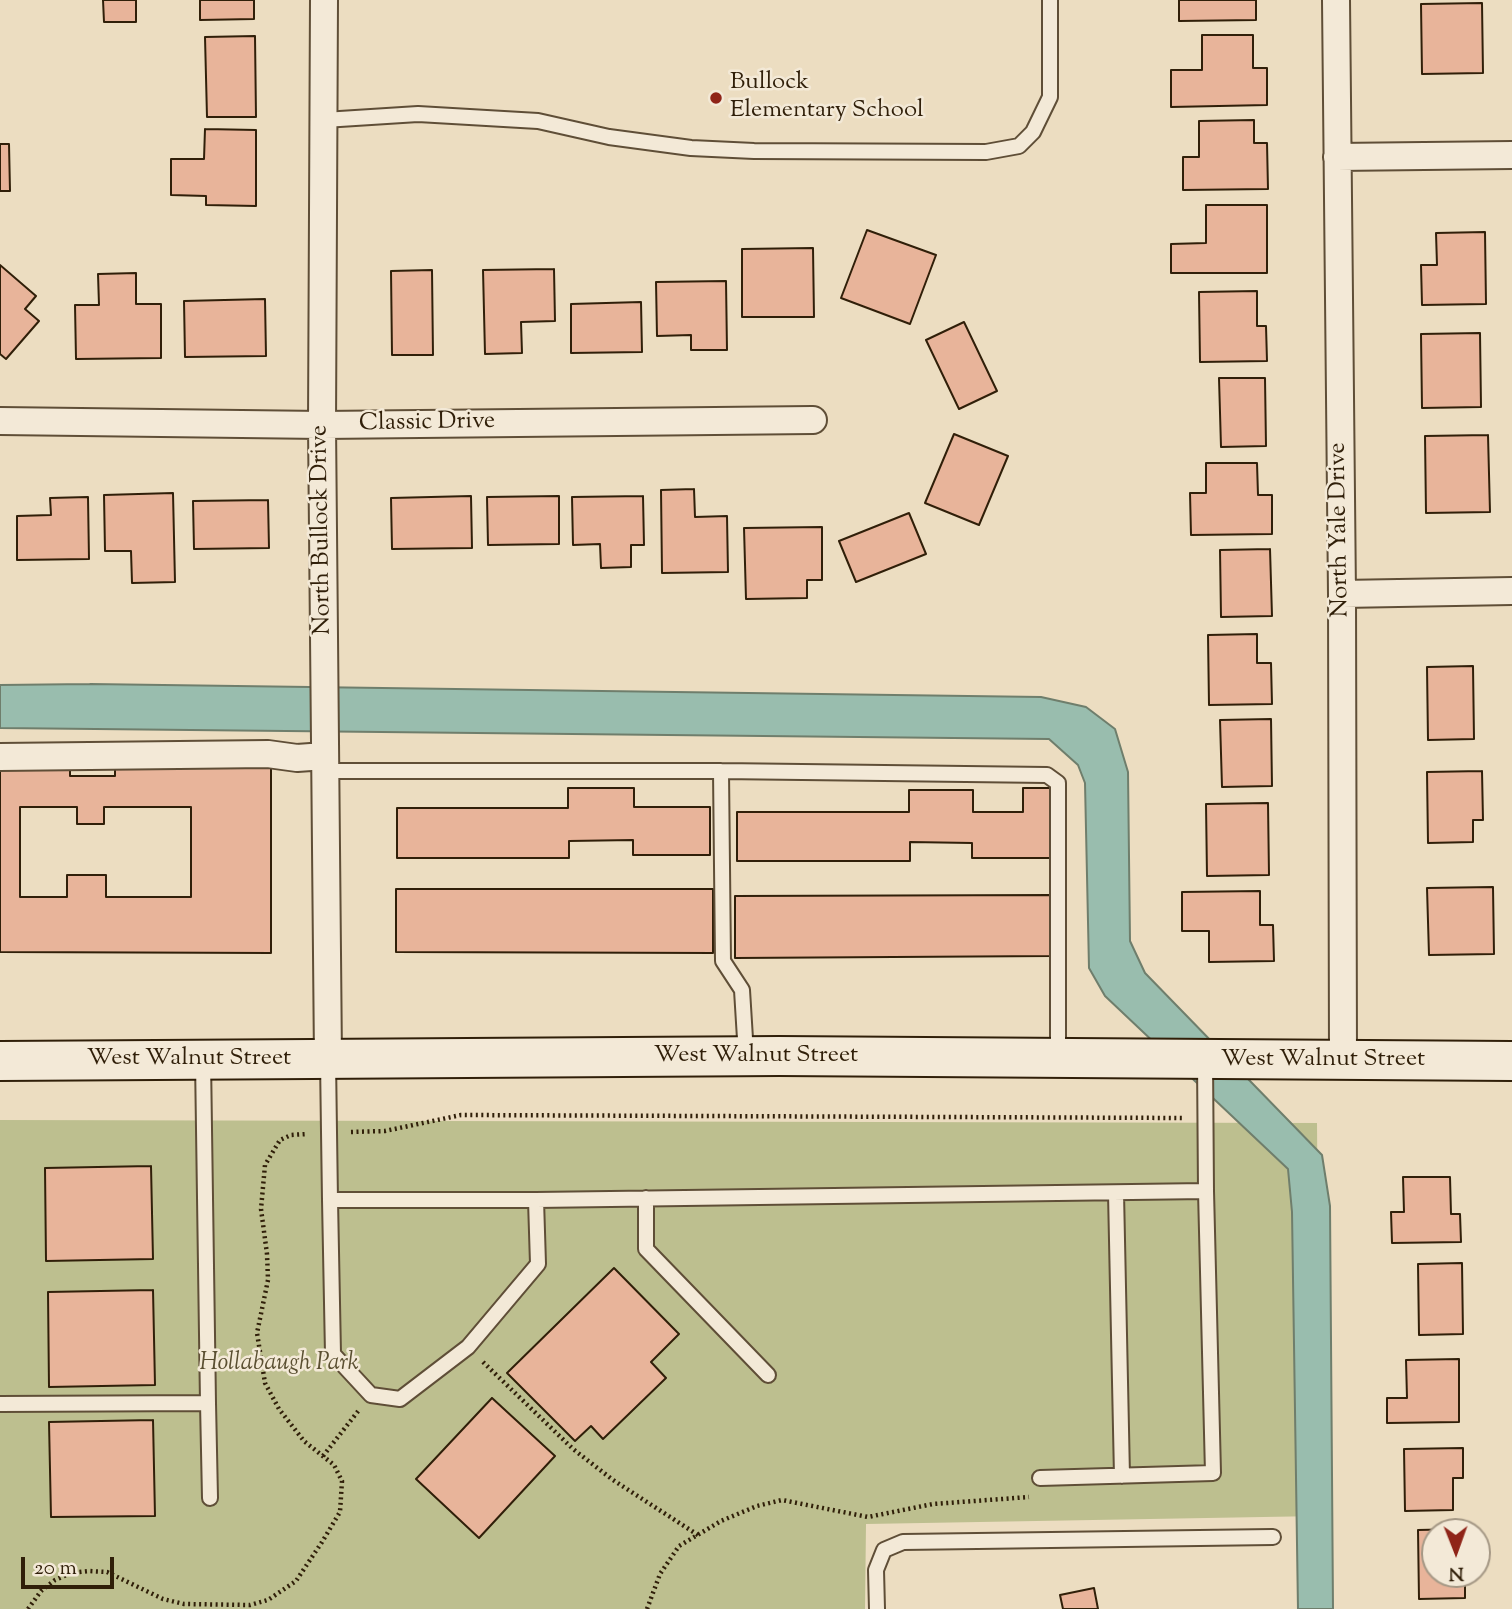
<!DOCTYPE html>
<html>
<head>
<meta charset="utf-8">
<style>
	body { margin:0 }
	#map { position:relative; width:1512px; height:1609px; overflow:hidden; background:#ecddc1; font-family:"Sorts Mill Goudy",serif }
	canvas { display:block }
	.north { position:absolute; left:1421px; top:1518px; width:70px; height:70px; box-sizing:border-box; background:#f3e9d7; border:2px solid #a59885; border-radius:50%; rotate:179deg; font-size:19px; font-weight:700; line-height:28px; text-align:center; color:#301f09 }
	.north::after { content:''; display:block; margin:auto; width:24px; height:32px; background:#8f2418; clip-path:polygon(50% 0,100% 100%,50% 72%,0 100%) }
	.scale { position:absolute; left:21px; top:1557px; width:93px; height:32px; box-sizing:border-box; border:4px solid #301f09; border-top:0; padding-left:9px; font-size:21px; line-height:24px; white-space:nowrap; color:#301f09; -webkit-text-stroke:5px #f3e9d7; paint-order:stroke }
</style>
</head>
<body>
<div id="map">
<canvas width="1512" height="1609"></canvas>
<div class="north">N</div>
<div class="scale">20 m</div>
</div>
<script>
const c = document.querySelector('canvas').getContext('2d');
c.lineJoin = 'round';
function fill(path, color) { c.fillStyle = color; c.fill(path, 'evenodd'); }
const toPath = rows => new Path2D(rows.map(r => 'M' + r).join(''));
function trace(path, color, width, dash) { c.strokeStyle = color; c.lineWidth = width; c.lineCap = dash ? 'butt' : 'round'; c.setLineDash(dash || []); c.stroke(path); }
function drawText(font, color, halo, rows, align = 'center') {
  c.font = font + ' "Sorts Mill Goudy",serif'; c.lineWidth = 5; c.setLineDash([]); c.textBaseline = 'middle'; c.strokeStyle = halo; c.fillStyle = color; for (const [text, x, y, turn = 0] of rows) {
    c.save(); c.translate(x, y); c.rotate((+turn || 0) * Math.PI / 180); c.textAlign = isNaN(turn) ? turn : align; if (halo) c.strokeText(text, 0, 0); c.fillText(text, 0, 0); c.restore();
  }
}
const green = toPath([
	[0,1120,1317,1123,1320,1516,866,1524,865,1609,0,1609]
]);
const water = toPath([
	[90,684,1041,697,1086,707,1115,729,1128,772,1130,941,1145,973,1322,1155,1330,1206,1333,1609,1298,1609,1292,1212,1288,1169,1105,996,1089,968,1085,783,1078,765,1049,739,0,728,0,685,90,684]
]);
const building = toPath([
	[103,0,136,0,136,22,104,22,103,0],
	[200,0,254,0,254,19,200,20,200,0],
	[1179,0,1256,0,1256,20,1179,21,1179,0],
	[1482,3,1483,73,1422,74,1421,4,1482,3],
	[1202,35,1253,35,1253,68,1267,68,1267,105,1171,107,1171,70,1202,70,1202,35],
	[255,36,256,117,207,117,205,37,255,36],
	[1254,120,1254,143,1267,143,1268,189,1183,190,1183,157,1199,157,1199,121,1254,120],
	[205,129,256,130,256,206,206,205,206,196,171,195,171,159,204,159,205,129],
	[0,144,9,144,10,191,0,191,0,144],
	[1206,205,1267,205,1267,273,1171,273,1171,244,1206,243,1206,205],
	[867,230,936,255,910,324,841,298,867,230],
	[1485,232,1486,304,1422,305,1421,265,1437,265,1436,233,1485,232],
	[813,248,814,317,742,317,742,249,813,248],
	[0,265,36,296,25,309,39,321,6,359,0,354,0,265],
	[554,269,555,321,521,322,522,353,485,354,483,270,554,269],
	[432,270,433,355,392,355,391,271,432,270],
	[136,273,136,304,161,304,161,358,76,359,75,305,99,305,98,274,136,273],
	[726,281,727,350,691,350,691,335,657,336,656,282,726,281],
	[1257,291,1257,326,1266,326,1267,361,1200,362,1199,292,1257,291],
	[265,299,266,356,185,357,184,301,265,299],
	[641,302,642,352,571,353,571,304,641,302],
	[964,322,997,391,959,409,926,340,964,322],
	[1480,333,1481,407,1422,408,1421,334,1480,333],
	[1219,378,1265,378,1266,446,1221,447,1219,378],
	[954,434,1008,456,979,525,925,503,954,434],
	[1488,435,1490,512,1426,513,1425,436,1488,435],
	[1206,463,1257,463,1258,495,1272,495,1272,534,1191,535,1190,493,1206,493,1206,463],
	[694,489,695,517,727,516,728,572,662,573,661,490,694,489],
	[173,493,175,582,132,583,131,551,105,551,104,495,173,493],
	[471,496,472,548,392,549,391,498,471,496],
	[559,496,559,544,488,545,487,497,559,496],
	[643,496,644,545,631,545,631,567,601,568,600,544,573,545,572,497,643,496],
	[88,497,89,559,17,560,17,516,51,515,50,498,88,497],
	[268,500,269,548,194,549,193,501,268,500],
	[909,513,926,554,856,582,839,541,909,513],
	[822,527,822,580,807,580,807,598,746,599,744,528,822,527],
	[1270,549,1272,616,1221,617,1220,550,1270,549],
	[1257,634,1257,663,1271,663,1272,704,1209,705,1208,635,1257,634],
	[1473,666,1474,739,1428,740,1427,667,1473,666],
	[1271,719,1272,786,1222,787,1220,720,1271,719],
	[0,760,70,760,70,776,115,776,115,760,271,761,271,953,0,952,0,760],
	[20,807,77,807,77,824,104,824,104,807,191,807,191,897,106,897,106,875,67,875,67,897,20,897,20,807],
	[1482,771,1483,820,1473,820,1473,842,1428,843,1427,772,1482,771],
	[568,788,634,788,634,807,710,807,710,855,633,855,633,840,569,841,569,858,397,858,397,808,568,808,568,788],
	[1023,788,1051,788,1051,858,972,858,972,843,910,842,910,861,737,861,737,812,909,812,909,790,973,790,973,812,1023,812,1023,788],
	[1268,803,1269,875,1207,876,1206,804,1268,803],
	[1493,887,1494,954,1429,955,1427,888,1493,887],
	[396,889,713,889,713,953,396,952,396,889],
	[1260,891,1260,925,1273,925,1274,961,1209,962,1209,931,1182,931,1182,892,1260,891],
	[1052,895,1052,956,735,958,735,896,1052,895],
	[151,1166,153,1259,46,1261,45,1168,151,1166],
	[1403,1177,1450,1177,1451,1214,1460,1214,1461,1242,1392,1243,1391,1212,1404,1212,1403,1177],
	[1462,1263,1463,1334,1419,1335,1418,1264,1462,1263],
	[614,1268,679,1334,651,1362,666,1378,603,1439,591,1426,575,1441,507,1373,614,1268],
	[153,1290,155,1385,49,1387,48,1292,153,1290],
	[1459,1359,1459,1422,1387,1423,1387,1398,1407,1398,1406,1360,1459,1359],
	[492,1398,555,1456,479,1538,416,1479,492,1398],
	[153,1420,155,1516,51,1517,49,1422,153,1420],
	[1463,1448,1463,1478,1453,1478,1453,1510,1405,1511,1404,1449,1463,1448],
	[1464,1529,1464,1532,1435,1532,1435,1574,1465,1574,1465,1598,1419,1599,1418,1530,1464,1529],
	[1094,1588,1098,1609,1063,1609,1060,1595,1094,1588]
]);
const path = toPath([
	[351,1132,385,1131,461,1115,1184,1118],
	[483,1362,573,1449,613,1480,698,1535],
	[323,1456,359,1410],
	[28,1609,41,1591,55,1580,71,1573,89,1571,107,1572,163,1599,184,1604,250,1605,268,1600,296,1581,322,1542,340,1512,342,1481,334,1465,304,1441,279,1409,265,1383,257,1333,268,1280,267,1254,261,1209,265,1165,280,1140,291,1135,307,1134],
	[647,1609,660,1574,679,1546,721,1521,757,1506,782,1500,868,1517,933,1504,1029,1497]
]);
const lane = toPath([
	[324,120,418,114,538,121,609,137,691,148,754,151,986,152,1019,146,1033,132,1050,97,1050,0],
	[325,771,721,771,1047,775,1058,783,1058,1057],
	[721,771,723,961,742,990,746,1055],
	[328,1060,329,1132,330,1200,333,1354,371,1395,400,1399,468,1347,538,1264,536,1200,330,1200],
	[1205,1060,1206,1191],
	[1116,1193,1122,1476],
	[646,1198,646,1249,768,1375],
	[536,1200,1206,1191,1213,1473,1040,1478],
	[208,1403,210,1498],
	[0,1404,208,1403,203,1060],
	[877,1609,876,1570,884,1550,903,1542,1273,1537]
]);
const street = toPath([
	[324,0,322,425,328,1059],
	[1336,0,1342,594,1343,1060],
	[1337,157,1512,155],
	[0,421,322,425,813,420],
	[1342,594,1512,591],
	[0,757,268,754,297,758,325,756]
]);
const secondary = toPath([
	[0,1061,779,1056,1512,1061]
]);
const markers = [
	[716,98,7,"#8f2418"]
];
const poiNames = [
	["Bullock",730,84],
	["Elementary School",730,112]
];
const streetNames = [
	["Classic Drive",427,424,-1],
	["North Bullock Drive",323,530,-91],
	["North Yale Drive",1341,530,-91],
	["West Walnut Street",756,1057],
	["West Walnut Street",189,1060],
	["West Walnut Street",1323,1061]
];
const parkNames = [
	["Hollabaugh Park",279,1365]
];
fill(green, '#bdbf8f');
fill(water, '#99bdae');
trace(water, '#6f7e6c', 2);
fill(building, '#e8b49a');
trace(building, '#301f09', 2);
trace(lane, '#5f4e37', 18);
trace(street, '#5f4e37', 30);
trace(secondary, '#301f09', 42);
trace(path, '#301f09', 4.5, [2, 3.5]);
trace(lane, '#f3e9d7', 14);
trace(street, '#f3e9d7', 26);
trace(secondary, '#f3e9d7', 38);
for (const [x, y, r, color] of markers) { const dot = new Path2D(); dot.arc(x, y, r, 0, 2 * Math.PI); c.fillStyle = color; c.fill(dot); trace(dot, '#f3e9d7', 2.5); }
drawText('24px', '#301f09', '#f3e9d7', poiNames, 'left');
drawText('24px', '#301f09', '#f3e9d7', streetNames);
drawText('italic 24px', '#5a4f31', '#f3e9d7', parkNames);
</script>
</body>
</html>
